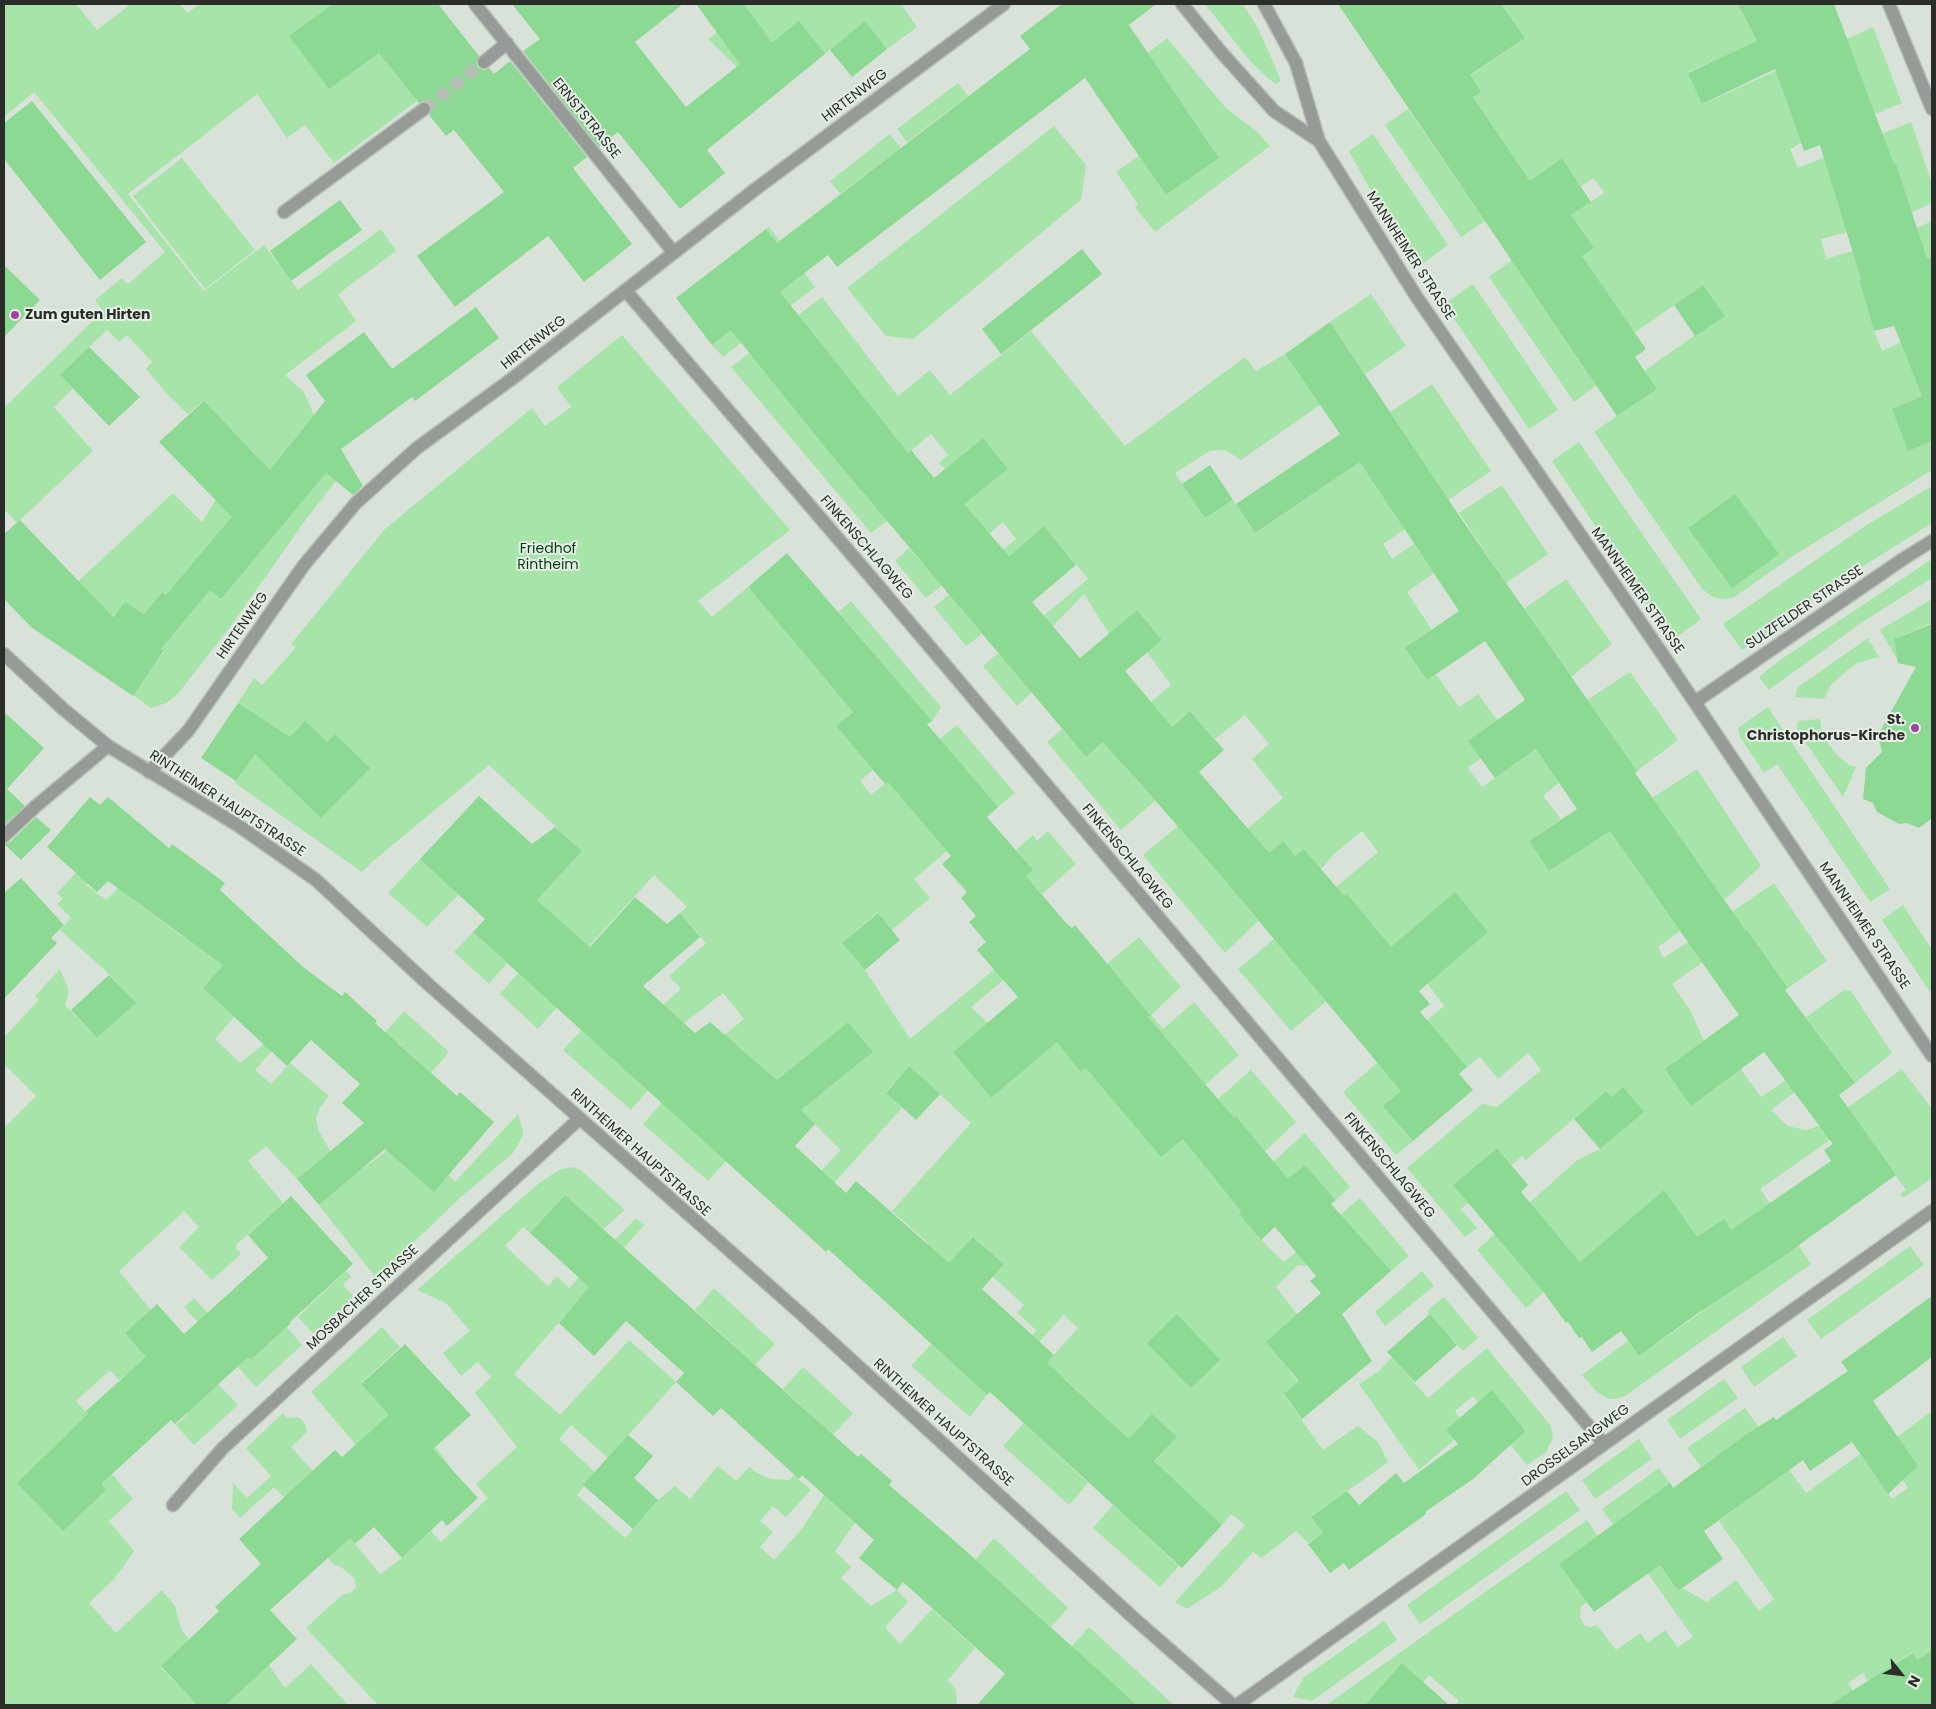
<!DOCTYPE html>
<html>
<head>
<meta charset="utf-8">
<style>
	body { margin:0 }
	#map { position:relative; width:1936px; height:1709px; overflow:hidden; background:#d9e2d9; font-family:Poppins,sans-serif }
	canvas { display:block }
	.frame { position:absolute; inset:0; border:5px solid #2a2d2a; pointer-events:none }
	.north { position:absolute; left:1876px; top:1649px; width:50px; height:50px; -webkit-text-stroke:4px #e6efe6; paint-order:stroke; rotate:119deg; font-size:14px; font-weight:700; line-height:20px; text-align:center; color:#2a2d2a }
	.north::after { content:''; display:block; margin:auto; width:18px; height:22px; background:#2a2d2a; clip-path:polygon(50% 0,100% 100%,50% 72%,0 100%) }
</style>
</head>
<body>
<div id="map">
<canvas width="1936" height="1709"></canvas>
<div class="frame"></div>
<div class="north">N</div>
</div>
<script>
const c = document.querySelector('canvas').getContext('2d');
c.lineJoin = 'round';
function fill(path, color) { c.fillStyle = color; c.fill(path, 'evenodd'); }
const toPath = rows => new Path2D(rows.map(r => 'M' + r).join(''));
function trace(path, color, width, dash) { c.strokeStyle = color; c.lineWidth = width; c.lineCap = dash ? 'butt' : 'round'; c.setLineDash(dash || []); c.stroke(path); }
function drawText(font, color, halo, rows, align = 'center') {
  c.font = font + ' Poppins,sans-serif'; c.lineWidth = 4; c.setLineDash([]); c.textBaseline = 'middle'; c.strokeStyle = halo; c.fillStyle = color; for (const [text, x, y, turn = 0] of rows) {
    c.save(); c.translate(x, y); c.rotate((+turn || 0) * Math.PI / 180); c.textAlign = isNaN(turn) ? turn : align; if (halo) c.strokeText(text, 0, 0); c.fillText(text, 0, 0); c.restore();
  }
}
const green = toPath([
	[4,4,76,4,97,30,131,4,180,4,187,13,200,4,347,4,417,101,334,163,305,125,287,138,257,94,128,194,204,291,264,245,298,290,381,229,396,251,338,294,356,321,285,375,304,392,314,415,290,445,332,478,345,469,307,518,230,627,177,695,166,703,151,708,133,695,164,651,161,649,189,615,162,592,144,614,125,603,113,616,71,588,173,493,202,522,215,501,259,458,203,401,188,414,168,395,146,369,152,362,127,335,119,342,107,330,60,375,73,389,54,407,93,451,17,523,4,509,4,408,103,311,95,300,122,278,128,284,165,252,34,92,4,117],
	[744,4,901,4,917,27,887,49,865,22,825,54,751,84,736,66,708,39,748,9],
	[1205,4,1243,4,1259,30,1279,76,1281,80,1278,83,1276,84,1269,79,1250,61],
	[1501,4,1690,4,1691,6,1695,4,1738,4,1763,53,1727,55,1688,72,1703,104,1873,27,1902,103,1875,114,1783,92,1801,143,1790,149,1798,168,1911,122,1932,183,1932,203,1912,212,1896,163,1832,183,1847,232,1821,239,1826,259,1895,238,1932,221,1932,265,1930,258,1859,279,1874,331,1882,351,1901,342,1922,396,1892,409,1908,450,1932,441,1932,470,1796,554,1733,598,1723,599,1713,597,1702,589,1594,432,1656,389,1644,371,1724,315,1703,285,1634,333,1582,256,1593,248,1564,220,1604,193,1594,178,1581,186,1562,158,1530,181,1473,97,1481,92,1470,76,1525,38],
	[1167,38,1226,108,1256,131,1270,146,1155,232,1135,207,1138,204,1116,172,1139,156,1166,195,1219,158,1158,68,1104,105,1095,94],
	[958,83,968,96,907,142,897,129],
	[1408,109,1485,221,1461,237,1385,125],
	[1054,126,1086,165,1081,200,913,339,886,336,847,288],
	[890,134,901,148,840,194,830,181],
	[1373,134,1448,245,1418,267,1380,208,1349,151],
	[182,158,255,250,205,289,133,196],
	[769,227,815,287,772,320,762,306,802,275,766,229],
	[1512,260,1597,385,1574,402,1489,277],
	[1473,284,1558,410,1529,429,1444,304],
	[1371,294,1406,346,1365,374,1330,322],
	[822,297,898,396,930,370,950,395,1031,331,1125,446,1245,357,1256,371,1285,354,1320,405,1241,460,1225,450,1210,451,1175,473,1205,518,1233,500,1255,533,1360,462,1439,486,1390,412,1432,384,1491,471,1383,544,1392,559,1414,544,1434,573,1407,592,1432,630,1406,648,1416,664,1427,680,1436,674,1459,707,1478,694,1497,720,1481,758,1468,768,1482,787,1542,745,1567,776,1543,796,1561,819,1529,841,1549,871,1581,850,1609,829,1680,931,1658,947,1664,958,1774,883,1827,961,1788,988,1747,930,1672,984,1690,1010,1704,1041,1740,1068,1761,1097,1786,1080,1795,1092,1771,1110,1787,1126,1806,1130,1824,1124,1902,1069,1932,1109,1932,1178,1903,1198,1900,1194,1906,1190,1857,1121,1760,1189,1811,1264,1625,1396,1616,1399,1609,1399,1598,1393,1582,1375,1628,1341,1639,1356,1702,1312,1670,1266,1586,1269,1554,1231,1544,1292,1526,1308,1477,1250,1576,1161,1600,1149,1643,1112,1623,1087,1612,1097,1606,1091,1526,1160,1522,1156,1512,1165,1497,1148,1453,1185,1468,1203,1461,1209,1477,1228,1465,1237,1407,1168,1482,1104,1497,1107,1541,1070,1534,1060,1528,1053,1498,1079,1480,1057,1467,1067,1450,1049,1384,1106,1413,1141,1396,1155,1343,1092,1444,1006,1424,979,1459,956,1488,932,1455,893,1291,1031,1238,969,1378,852,1362,831,1334,854,1321,869,1304,849,1295,856,1282,842,1230,885,1258,921,1225,953,1143,855,1178,826,1209,862,1283,798,1252,759,1269,744,1245,715,1215,739,1190,711,1125,767,1155,801,1121,830,1047,742,1062,729,1086,757,1171,685,1147,652,1162,640,1137,610,1109,634,1084,594,1053,626,1009,665,1032,692,1017,706,983,666,1088,579,1044,526,992,570,997,576,960,608,982,634,966,646,934,607,1016,539,1003,522,989,534,962,503,970,499,1008,469,983,438,945,469,939,463,948,455,931,434,862,491,887,521,871,533,731,367],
	[752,313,762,327,723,357,712,345],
	[622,335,790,530,698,601,712,617,748,587,830,685,871,650,838,612,851,601,941,707,932,721,894,677,836,726,873,770,860,781,871,795,957,725,1015,793,998,807,963,767,912,810,947,851,914,879,930,898,892,930,877,913,842,943,865,970,910,1039,996,968,1005,979,971,1007,988,1023,953,1052,991,1098,1026,1068,1008,1047,1139,937,1181,987,1151,1015,1163,1029,1194,1002,1239,1055,1205,1085,1179,1133,1251,1070,1296,1122,1265,1151,1236,1116,1193,1151,1233,1198,1305,1133,1350,1187,1336,1200,1305,1165,1264,1200,1260,1195,1239,1213,1261,1240,1284,1262,1360,1198,1409,1256,1391,1271,1298,1265,1276,1287,1297,1314,1298,1361,1289,1370,1298,1382,1284,1395,1323,1450,1358,1426,1378,1442,1388,1462,1311,1517,1323,1533,1308,1543,1296,1531,1262,1558,1253,1552,1221,1587,1187,1609,1175,1602,1245,1525,1231,1514,1222,1525,1154,1462,1177,1437,1129,1439,1065,1379,1038,1372,1078,1328,1064,1315,1039,1342,1032,1336,1036,1330,1017,1313,1024,1305,993,1277,1004,1264,974,1237,934,1279,913,1259,928,1243,892,1211,971,1123,909,1066,886,1092,902,1108,834,1183,821,1171,841,1150,799,1109,830,1087,873,1052,848,1022,777,1080,739,1047,677,1117,726,1161,708,1181,643,1124,712,1045,744,1019,723,993,684,1023,663,1005,681,989,669,976,706,943,680,913,687,907,654,875,589,946,537,900,582,851,489,765,372,862,362,872,235,783,251,759,264,721,238,703,254,678,262,685,283,662,296,647,291,644,385,529,532,408,545,426,571,407,557,387],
	[1579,442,1701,619,1672,641,1552,461],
	[1502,485,1548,554,1506,583,1459,513],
	[1932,486,1932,523,1838,582,1742,650,1723,624,1865,526],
	[909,548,942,585,926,598,895,561],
	[1932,559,1932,578,1861,623,1769,690,1759,677,1777,662],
	[1566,579,1612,644,1571,677,1524,609],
	[1932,599,1932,623,1894,639,1898,661,1880,630],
	[1868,638,1879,657,1857,663,1844,673,1831,685,1824,699,1795,697,1798,687],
	[1630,672,1678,740,1637,771,1587,700],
	[1768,707,1890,889,1870,902,1777,764,1764,773,1740,737,1738,728],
	[1820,719,1822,733,1834,752,1849,765,1856,767,1843,797,1797,730,1798,721],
	[1697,769,1761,866,1724,900,1652,798],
	[1048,831,1076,864,1042,894,1026,876,1032,870,1016,850,1033,835,1037,841],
	[420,859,459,894,427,927,388,893],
	[83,865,94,875,86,885,106,900,121,885,135,895,132,899,185,938,194,926,230,957,203,988,234,1017,215,1039,240,1063,275,1035,281,1040,255,1070,271,1084,290,1063,329,1096,319,1109,316,1119,318,1129,330,1151,297,1179,266,1146,248,1161,283,1203,235,1246,241,1254,212,1280,179,1247,199,1227,184,1211,119,1271,151,1310,125,1333,149,1360,132,1376,128,1373,119,1380,110,1370,76,1401,96,1423,81,1437,133,1499,109,1521,134,1551,115,1578,89,1603,116,1633,162,1590,175,1606,181,1629,189,1640,161,1667,197,1705,4,1705,4,1128,36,1096,4,1064,4,1037,39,1000,35,996,60,969,69,991,65,1005,97,1038,135,1003,109,974,60,930,71,918,57,904,63,899,57,893],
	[1903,905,1932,950,1932,995,1882,920],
	[473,932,507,963,489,984,454,952],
	[518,973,557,1007,538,1029,500,994],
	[1844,990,1851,991,1892,1053,1855,1083,1806,1017],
	[404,1011,449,1052,431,1073,397,1042,363,1080,351,1070],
	[582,1030,648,1090,631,1110,563,1050],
	[419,1114,448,1175,455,1182,518,1114,523,1130,522,1137,513,1153,461,1197,376,1278,319,1205,352,1176,383,1154],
	[571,1167,581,1170,625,1210,603,1229,565,1195,530,1233,523,1227,505,1246,548,1286,557,1276,569,1288,636,1218,644,1225,514,1374,560,1415,629,1340,676,1382,608,1458,571,1425,559,1439,595,1472,577,1495,625,1538,658,1500,675,1486,690,1499,718,1466,736,1481,749,1467,757,1473,770,1479,789,1480,794,1475,811,1490,786,1517,773,1506,760,1521,773,1532,760,1547,774,1560,801,1530,824,1495,855,1523,835,1551,851,1567,841,1578,871,1606,897,1590,908,1602,885,1627,900,1644,932,1609,975,1648,948,1680,956,1690,957,1705,378,1705,306,1628,342,1595,350,1593,356,1588,354,1578,341,1567,334,1565,280,1502,284,1497,274,1487,240,1518,232,1509,233,1483,247,1498,271,1476,246,1448,283,1413,287,1418,296,1417,301,1419,305,1424,307,1432,291,1447,313,1471,300,1483,355,1544,380,1574,402,1558,431,1531,441,1542,488,1498,476,1484,517,1447,475,1393,491,1377,478,1362,461,1376,443,1353,470,1331,446,1303,417,1290,538,1184,557,1171],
	[1910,1246,1924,1265,1821,1339,1807,1320],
	[346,1271,351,1277,343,1285,354,1297,314,1334,298,1317],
	[1422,1271,1434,1286,1385,1326,1375,1312],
	[714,1288,775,1344,755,1365,695,1310],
	[1444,1297,1478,1338,1463,1351,1427,1311],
	[194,1298,251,1360,287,1327,302,1345,256,1387,184,1307],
	[382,1327,400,1347,361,1383,389,1415,409,1470,436,1447,450,1467,419,1495,379,1472,311,1392],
	[1783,1337,1797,1356,1754,1387,1741,1367],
	[931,1344,987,1395,970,1417,911,1366],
	[1487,1348,1551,1426,1553,1438,1546,1452,1527,1465,1510,1444,1526,1430,1492,1391,1478,1402,1473,1396,1455,1411,1460,1418,1446,1430,1454,1440,1419,1470,1359,1384,1379,1371,1392,1357,1428,1398],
	[803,1367,853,1413,833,1435,783,1389],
	[1724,1379,1738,1398,1680,1439,1667,1420],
	[218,1384,238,1405,194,1445,176,1425,188,1414,187,1412],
	[1745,1408,1806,1493,1860,1454,1892,1499,1908,1488,1901,1477,1897,1437,1932,1411,1932,1650,1917,1660,1912,1653,1892,1665,1903,1682,1879,1698,1863,1673,1848,1683,1862,1705,1455,1705,1459,1701,1429,1675,1423,1682,1402,1663,1365,1705,1326,1705,1587,1520,1598,1536,1560,1564,1587,1602,1581,1607,1580,1616,1584,1625,1590,1627,1597,1625,1616,1650,1640,1633,1648,1643,1665,1630,1678,1647,1693,1637,1602,1509,1659,1468,1670,1483,1625,1516,1678,1591,1682,1588,1707,1602,1736,1580,1759,1611,1774,1599,1719,1521,1776,1479,1745,1435,1701,1467,1687,1448],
	[1024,1423,1088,1483,1069,1505,1003,1446],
	[1639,1439,1652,1459,1595,1499,1582,1480],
	[1566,1491,1580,1510,1420,1624,1407,1605],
	[1113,1505,1179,1566,1160,1587,1093,1528],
	[994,1538,1068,1608,1051,1627,975,1560],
	[1384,1621,1397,1640,1312,1701,1293,1697,1303,1678],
	[1089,1627,1174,1705,1137,1705,1071,1647],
	[311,1664,348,1705,226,1705,269,1665,285,1688]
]);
const building = toPath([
	[333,4,438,4,479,56,476,63,478,68,485,70,489,68,494,74,510,61,587,157,573,168,632,244,584,282,548,236,455,307,417,256,504,192,454,130,446,136,429,115,432,109,430,104,424,101,419,103,379,53,329,89,289,36],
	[512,4,683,4,635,42,686,107,740,64,696,4,744,4,772,43,799,21,825,54,707,150,725,173,680,209,618,132,599,147,523,51,540,39],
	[1062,4,1156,4,1129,25,1219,158,1166,195,1085,78,837,267,828,255,780,292,908,453,911,450,934,478,983,438,1008,469,964,504,1009,556,1044,526,1076,565,1032,602,1080,658,1137,610,1162,640,1125,671,1172,727,1190,711,1224,750,1199,772,1269,853,1283,841,1295,856,1304,849,1344,896,1347,894,1391,947,1455,892,1488,932,1419,991,1430,1004,1420,1012,1467,1067,1459,1074,1473,1090,1413,1141,1383,1106,1401,1091,1218,872,1160,806,1103,742,1086,757,829,452,731,330,712,345,676,298,766,229,777,243,1030,49,1020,36],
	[1338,4,1501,4,1525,38,1470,75,1481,92,1473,97,1530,181,1562,158,1591,202,1571,215,1594,248,1582,256,1646,349,1635,357,1657,389,1617,416],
	[1738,4,1834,4,1875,114,1894,164,1896,163,1927,259,1932,257,1932,441,1908,451,1892,409,1922,396,1894,326,1874,331,1859,279,1861,279,1820,145,1804,151,1775,69,1702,104,1688,73,1757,41],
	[865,21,887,49,852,77,830,50],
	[32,101,146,242,100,280,4,159,4,123],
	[340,200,362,230,291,281,270,251],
	[1082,249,1102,274,1001,354,982,329],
	[4,265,40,300,4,337],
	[1703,285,1725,316,1695,336,1674,305],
	[476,307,499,338,415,401,412,397,341,449,363,486,353,495,326,473,221,599,210,590,161,649,164,650,133,696,31,627,4,599,4,534,20,520,113,617,125,602,144,614,162,592,166,595,232,517,159,442,204,401,270,470,325,401,306,375,364,332,392,369],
	[1330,322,1458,514,1637,771,1635,773,1746,931,1747,930,1788,988,1785,990,1855,1083,1839,1095,1896,1175,1781,1258,1701,1311,1639,1356,1621,1331,1592,1352,1582,1337,1579,1338,1568,1322,1566,1323,1542,1290,1453,1185,1497,1148,1528,1185,1521,1192,1580,1262,1664,1190,1697,1237,1724,1219,1731,1230,1831,1161,1824,1150,1833,1144,1764,1052,1691,1106,1665,1069,1739,1015,1610,831,1549,871,1529,841,1577,809,1536,749,1495,778,1468,741,1525,700,1485,641,1427,680,1405,648,1459,611,1360,462,1255,533,1236,504,1340,434,1285,354],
	[89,347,140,397,109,426,60,375],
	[1210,465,1233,500,1205,518,1182,484],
	[1735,494,1779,554,1732,588,1688,528],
	[787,553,932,721,927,724,998,807,987,817,1033,870,1026,876,1066,923,1072,928,1075,925,1150,1015,1148,1017,1234,1118,1236,1116,1288,1179,1305,1165,1336,1200,1331,1204,1391,1271,1342,1314,1372,1361,1302,1419,1284,1394,1299,1381,1266,1342,1321,1293,1310,1281,1316,1276,1275,1227,1261,1240,1239,1214,1241,1211,1183,1139,1161,1157,1086,1068,1081,1072,1057,1042,991,1098,953,1052,1018,997,977,950,986,942,969,922,976,916,961,898,967,892,942,864,951,856,888,782,885,784,836,726,853,712,748,587],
	[1932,624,1932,818,1919,828,1907,823,1899,824,1877,812,1873,803,1863,799,1866,768,1882,752,1878,735,1916,667,1898,663,1894,639],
	[238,703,290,737,305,721,327,742,335,734,370,768,321,818,255,754,236,781,201,758],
	[4,712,44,748,7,789,25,806,4,825],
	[479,796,532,844,555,827,582,851,537,900,590,947,635,897,667,924,680,913,700,937,643,986,695,1033,710,1022,777,1080,848,1022,873,1052,801,1110,815,1124,795,1146,846,1193,856,1181,949,1263,973,1237,1004,1264,982,1289,1054,1355,1047,1363,1129,1439,1152,1414,1177,1437,1154,1461,1222,1525,1182,1568,990,1392,987,1395,828,1249,826,1252,473,932,485,919,420,859],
	[90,797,100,805,108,797,169,848,172,844,225,883,220,890,303,967,342,996,345,992,377,1021,375,1023,457,1096,460,1092,494,1122,434,1192,385,1149,319,1205,297,1179,364,1123,342,1103,360,1084,311,1040,287,1066,203,988,223,965,108,881,97,892,47,847],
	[36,817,51,830,21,860,4,844,10,842],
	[21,878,64,925,51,938,57,943,4,999,4,893],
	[878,913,900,940,865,970,842,943],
	[109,975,136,1003,97,1038,71,1010],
	[909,1066,940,1094,916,1120,886,1093],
	[1623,1087,1644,1112,1600,1149,1574,1119,1606,1091,1612,1097],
	[565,1195,858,1457,861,1454,892,1481,889,1485,957,1543,1137,1705,977,1705,1005,1674,903,1582,897,1590,859,1558,874,1540,802,1475,799,1479,721,1408,713,1416,676,1382,684,1373,626,1321,594,1356,559,1323,589,1287,530,1233],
	[291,1196,353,1264,290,1322,291,1323,251,1360,248,1357,175,1424,171,1420,101,1484,106,1490,63,1531,17,1483,88,1414,86,1411,146,1357,125,1333,157,1304,184,1334,268,1258,248,1235],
	[1932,1296,1932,1357,1873,1401,1918,1466,1888,1494,1852,1442,1810,1471,1803,1460,1704,1531,1723,1559,1678,1591,1660,1565,1594,1612,1559,1564,1670,1483,1673,1488,1745,1435,1774,1417,1776,1420,1848,1371,1841,1362],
	[1177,1314,1220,1360,1191,1388,1147,1343],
	[1430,1314,1457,1345,1415,1382,1387,1352],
	[405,1344,471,1415,433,1449,478,1498,447,1526,442,1520,402,1558,374,1527,355,1544,350,1538,270,1610,297,1639,226,1705,197,1705,161,1666,219,1611,215,1607,261,1564,239,1539,335,1450,342,1457,389,1415,361,1384],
	[1492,1390,1526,1431,1473,1479,1425,1512,1426,1514,1349,1570,1344,1563,1330,1573,1308,1544,1323,1533,1311,1517,1347,1491,1359,1505,1396,1473,1404,1483,1458,1444,1446,1430],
	[628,1435,653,1456,634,1478,658,1500,633,1529,583,1485],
	[1932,1650,1932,1705,1829,1705,1913,1653,1917,1660],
	[1402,1663,1449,1705,1365,1705]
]);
const minorTunnel = toPath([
	[424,109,484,62]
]);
const minor = toPath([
	[475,4,674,253],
	[1182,4,1221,52,1274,111,1319,141],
	[1264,4,1296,63,1319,141,1416,296,1663,655,1932,1056],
	[1889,4,1932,109],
	[484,62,507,43],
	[284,212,424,109],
	[626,291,870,576,1604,1444],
	[4,654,62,708,108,746,239,826,316,880,429,985,799,1312,1137,1621,1233,1705],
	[1695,702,1903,559,1932,541],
	[149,772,188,731,304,565,356,503,417,448,513,378,753,191,1004,4],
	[4,836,36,806,108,746],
	[173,1505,223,1448,579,1119],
	[1237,1705,1932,1211]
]);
const markers = [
	[15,315,5,"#a33fa5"],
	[1915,728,5,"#a33fa5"]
];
const streetNames = [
	["HIRTENWEG",855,96,-37],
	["ERNSTSTRASSE",586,119,51],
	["MANNHEIMER STRASSE",1410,256,57],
	["HIRTENWEG",534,343,-38],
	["FINKENSCHLAGWEG",866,548,49],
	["MANNHEIMER STRASSE",1637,591,55],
	["SULZFELDER STRASSE",1805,608,-34],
	["HIRTENWEG",243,626,-55],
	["RINTHEIMER HAUPTSTRASSE",227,804,33],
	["FINKENSCHLAGWEG",1127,857,50],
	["MANNHEIMER STRASSE",1864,926,56],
	["RINTHEIMER HAUPTSTRASSE",640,1153,42],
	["FINKENSCHLAGWEG",1389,1166,50],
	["MOSBACHER STRASSE",363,1298,-43],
	["RINTHEIMER HAUPTSTRASSE",943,1423,42],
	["DROSSELSANGWEG",1576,1446,-36]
];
const poiNames = [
	["Zum guten Hirten",25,315],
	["St.",1905,720,"right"],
	["Christophorus-Kirche",1905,736,"right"]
];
const parkNames = [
	["Friedhof",548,549],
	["Rintheim",548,565]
];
fill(green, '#a6e4aa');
fill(building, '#8cd993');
trace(minorTunnel, '#b6beb6', 12, [12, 6]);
trace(minor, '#b6beb6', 15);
trace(minor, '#979b97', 12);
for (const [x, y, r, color] of markers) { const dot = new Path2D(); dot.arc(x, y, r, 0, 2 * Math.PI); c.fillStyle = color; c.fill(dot); trace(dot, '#e6efe6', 2); }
drawText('14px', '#2a2d2a', '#e6efe6', streetNames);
drawText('bold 14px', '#2a2d2a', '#e6efe6', poiNames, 'left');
drawText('14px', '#023d11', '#e6efe6', parkNames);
</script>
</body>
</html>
